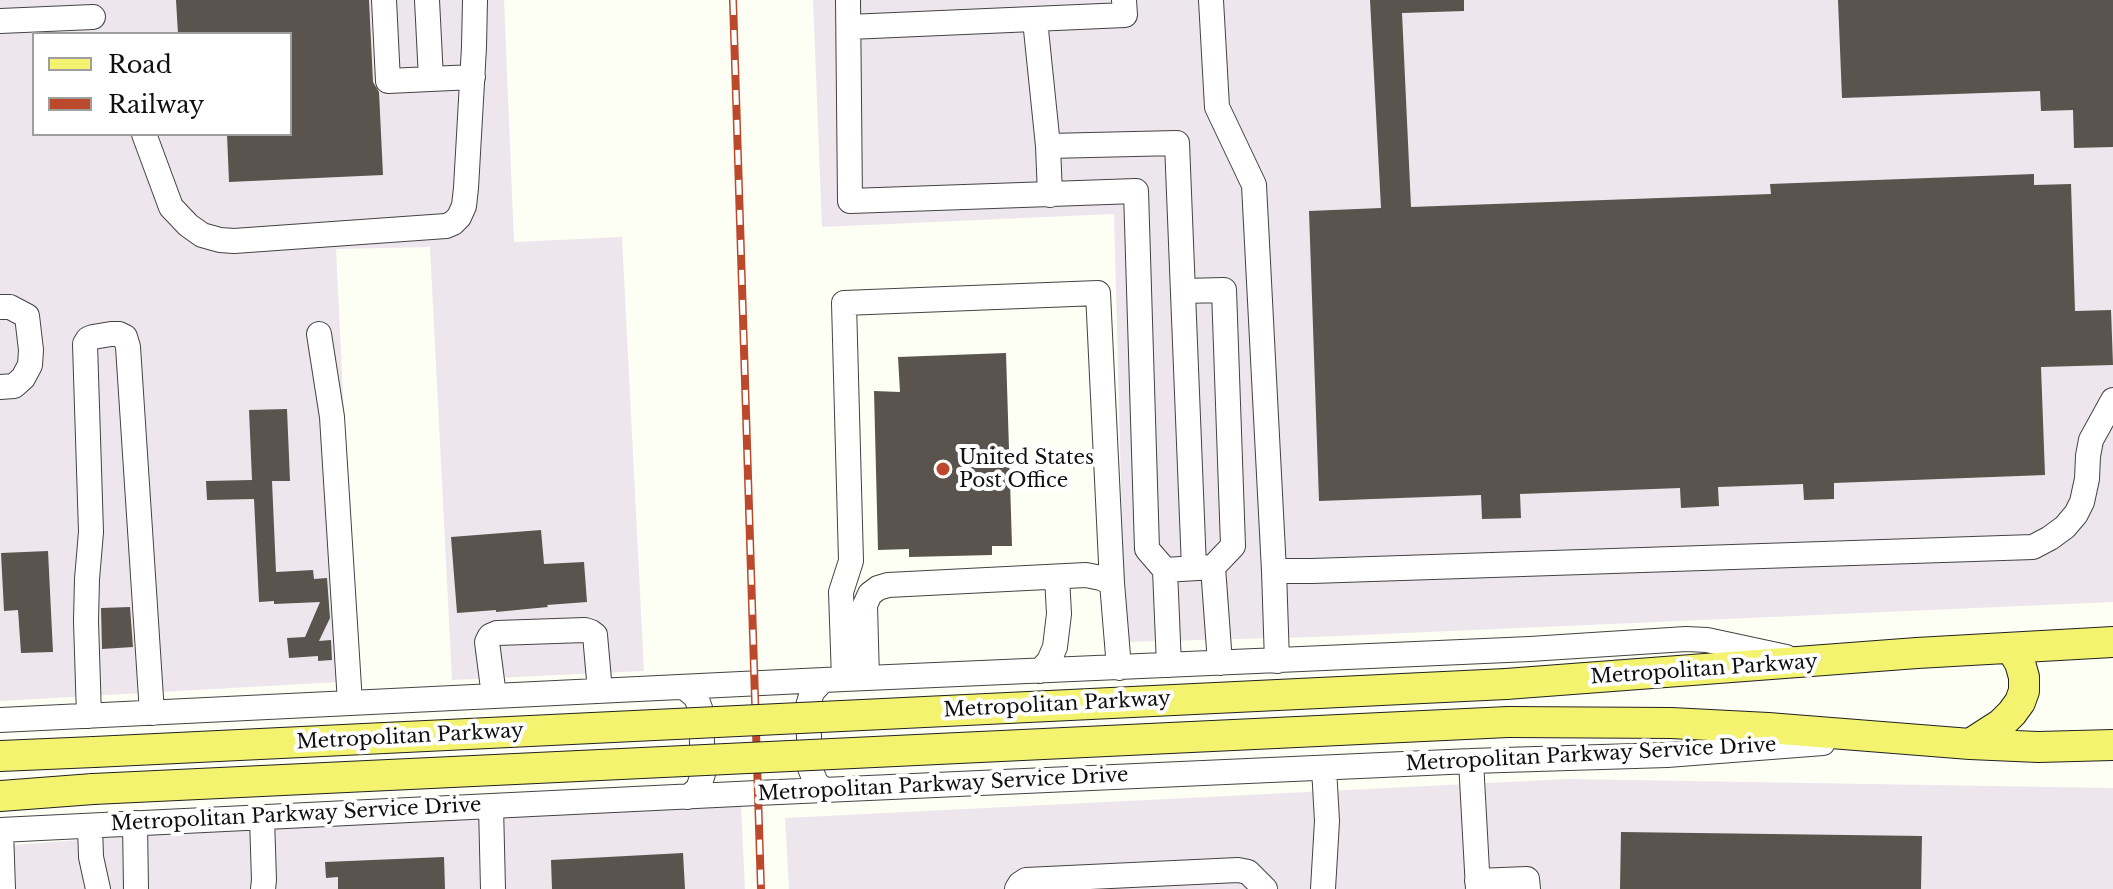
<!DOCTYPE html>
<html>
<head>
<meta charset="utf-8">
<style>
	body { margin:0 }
	#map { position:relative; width:2113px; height:889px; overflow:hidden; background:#fefff4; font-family:"Libre Baskerville",serif }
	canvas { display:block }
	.legend { position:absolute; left:32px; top:32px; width:260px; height:104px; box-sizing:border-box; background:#fff; border:2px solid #9f9f9f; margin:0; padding:10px 14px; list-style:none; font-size:24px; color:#101010 }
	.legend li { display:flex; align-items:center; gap:16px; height:40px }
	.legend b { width:40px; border:2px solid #9f9f9f }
</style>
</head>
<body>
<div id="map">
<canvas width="2113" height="889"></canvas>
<ul class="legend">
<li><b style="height:10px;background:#f3f36f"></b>Road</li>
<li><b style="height:10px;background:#bd492c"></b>Railway</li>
</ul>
</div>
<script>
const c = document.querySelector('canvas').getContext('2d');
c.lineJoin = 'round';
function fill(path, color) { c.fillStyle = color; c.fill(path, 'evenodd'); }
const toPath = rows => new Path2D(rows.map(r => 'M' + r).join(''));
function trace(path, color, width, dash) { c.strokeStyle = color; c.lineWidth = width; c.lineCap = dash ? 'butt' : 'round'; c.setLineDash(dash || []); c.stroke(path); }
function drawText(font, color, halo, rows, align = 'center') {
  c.font = font + ' "Libre Baskerville",serif'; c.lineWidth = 8; c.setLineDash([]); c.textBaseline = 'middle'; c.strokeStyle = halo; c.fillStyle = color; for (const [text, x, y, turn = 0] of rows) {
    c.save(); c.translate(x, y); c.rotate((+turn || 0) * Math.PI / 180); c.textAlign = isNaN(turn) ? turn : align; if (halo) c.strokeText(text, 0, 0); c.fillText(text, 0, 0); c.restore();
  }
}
const industrial = toPath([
	[0,0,504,0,514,242,622,237,644,671,452,680,430,247,336,249,357,681,0,701],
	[34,34,290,34,290,134,34,134],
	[813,0,2113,0,2113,602,1315,637,1125,642,1114,214,822,227],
	[1567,779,2113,788,2113,889,789,889,785,818],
	[741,805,745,889,0,889,0,846,236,828]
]);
const building = toPath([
	[176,0,369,0,373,82,379,92,383,175,229,182,227,134,290,134,290,34,178,34],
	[1370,0,1464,0,1464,11,1402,13,1411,207,1771,194,1770,184,2034,174,2034,185,2071,184,2075,311,2111,310,2113,365,2041,367,2045,475,1834,483,1834,499,1804,500,1803,484,1718,487,1719,506,1681,508,1680,488,1520,494,1521,518,1482,519,1481,495,1319,501,1309,211,1381,208],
	[1838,0,2113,0,2113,147,2074,148,2073,110,2041,111,2040,91,1842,98],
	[1006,353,1012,546,992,546,992,555,909,557,909,549,878,550,874,391,900,392,898,357],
	[287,409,290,481,272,481,276,572,313,570,314,579,327,578,330,618,319,641,331,640,332,660,318,661,318,656,289,658,287,638,305,637,320,602,274,604,274,601,259,602,254,499,207,500,206,481,252,480,249,410],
	[541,530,544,564,584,562,587,602,547,605,548,607,496,612,496,610,457,613,451,537],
	[48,551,53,652,21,653,18,610,4,611,1,553],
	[130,607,133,647,102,649,101,608],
	[1621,832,1922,836,1921,889,1620,889],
	[683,853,685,889,552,889,551,860],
	[444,857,445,889,338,889,338,877,326,878,325,862]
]);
const minor = toPath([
	[384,0,388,81,473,77],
	[427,0,431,79],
	[848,0,850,201,1136,191,1147,549,1165,570],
	[1211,0,1217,107,1254,185,1274,571,1277,661],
	[1035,20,1048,146,1050,195],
	[0,21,93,17],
	[849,27,1125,15,1124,0],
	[144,134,171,207,188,225,202,235,220,240,234,241,446,226,453,223,459,217,464,206,466,188,474,47,475,0],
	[1048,146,1177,143,1194,568],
	[1183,291,1224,290,1233,546,1213,567],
	[0,307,10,307,27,316,31,350,30,365,23,378,14,386,0,387],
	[319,334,332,417,350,703],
	[1274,571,1312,571,2033,547,2050,538,2065,527,2076,514,2082,502,2087,479,2088,456,2091,440,2113,400],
	[1169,665,1165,570,1213,567,1220,663],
	[1040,671,1049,661,1055,647,1059,614,1057,577],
	[867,678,865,605,870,594,878,588,888,585,1086,575,1101,578,1112,583,1119,668],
	[844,679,841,592,851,561,844,303,1098,293,1112,583],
	[823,680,812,692,808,706,810,768,816,783,824,790],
	[684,687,696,697,701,711,703,774,698,789,688,797],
	[494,696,487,642,490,636,497,633,585,630,591,632,595,635,600,691],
	[89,716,86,621,87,579,91,532,85,344,88,339,93,337,111,334,119,334,125,337,128,347,152,713],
	[0,720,844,679,1530,649,1686,639,1707,640,1786,657],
	[1471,761,1478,889],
	[491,806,493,889],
	[262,818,264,880,263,889],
	[135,823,136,889],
	[90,826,91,857,98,889],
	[0,830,757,793,1471,761,1667,755,1823,743],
	[1,830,3,889],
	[1477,881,1527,879,1528,889],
	[1017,889,1020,884,1026,880,1238,870,1248,872,1265,889],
	[1323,889,1327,821,1324,768]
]);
const major = toPath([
	[1506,684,1917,653,2113,642],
	[1508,722,1671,723,1768,728,1970,744,2038,747,2113,745],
	[1970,744,2001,724,2012,713,2020,702,2024,691,2024,677,2020,663,2011,648],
	[0,756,94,752],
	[0,796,93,789]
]);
const rail = toPath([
	[733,0,761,889]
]);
const majorBridge = toPath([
	[94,752,1506,684],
	[93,789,1508,722]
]);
const markers = [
	[943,469,8,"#bd492c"]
];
const poiNames = [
	["United States",959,458],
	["Post Office",959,481]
];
const streetNames = [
	["Metropolitan Parkway",1704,670,-4],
	["Metropolitan Parkway",1057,705,-3],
	["Metropolitan Parkway",410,737,-3],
	["Metropolitan Parkway Service Drive",1591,755,-3],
	["Metropolitan Parkway Service Drive",943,785,-3],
	["Metropolitan Parkway Service Drive",296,815,-3]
];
fill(industrial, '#eee6ed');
fill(building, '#59544d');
trace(minor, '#434343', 26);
trace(major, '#212121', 32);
trace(minor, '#fff', 24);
trace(major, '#f3f36f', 30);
trace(rail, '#bd492c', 8);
trace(rail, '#fff', 5, [15]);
trace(majorBridge, '#212121', 32, []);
trace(majorBridge, '#f3f36f', 30);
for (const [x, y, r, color] of markers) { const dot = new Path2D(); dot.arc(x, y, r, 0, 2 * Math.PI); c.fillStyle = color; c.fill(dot); trace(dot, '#fff', 3); }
drawText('20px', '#101010', '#fff', poiNames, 'left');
drawText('20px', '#101010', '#fff', streetNames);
</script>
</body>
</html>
